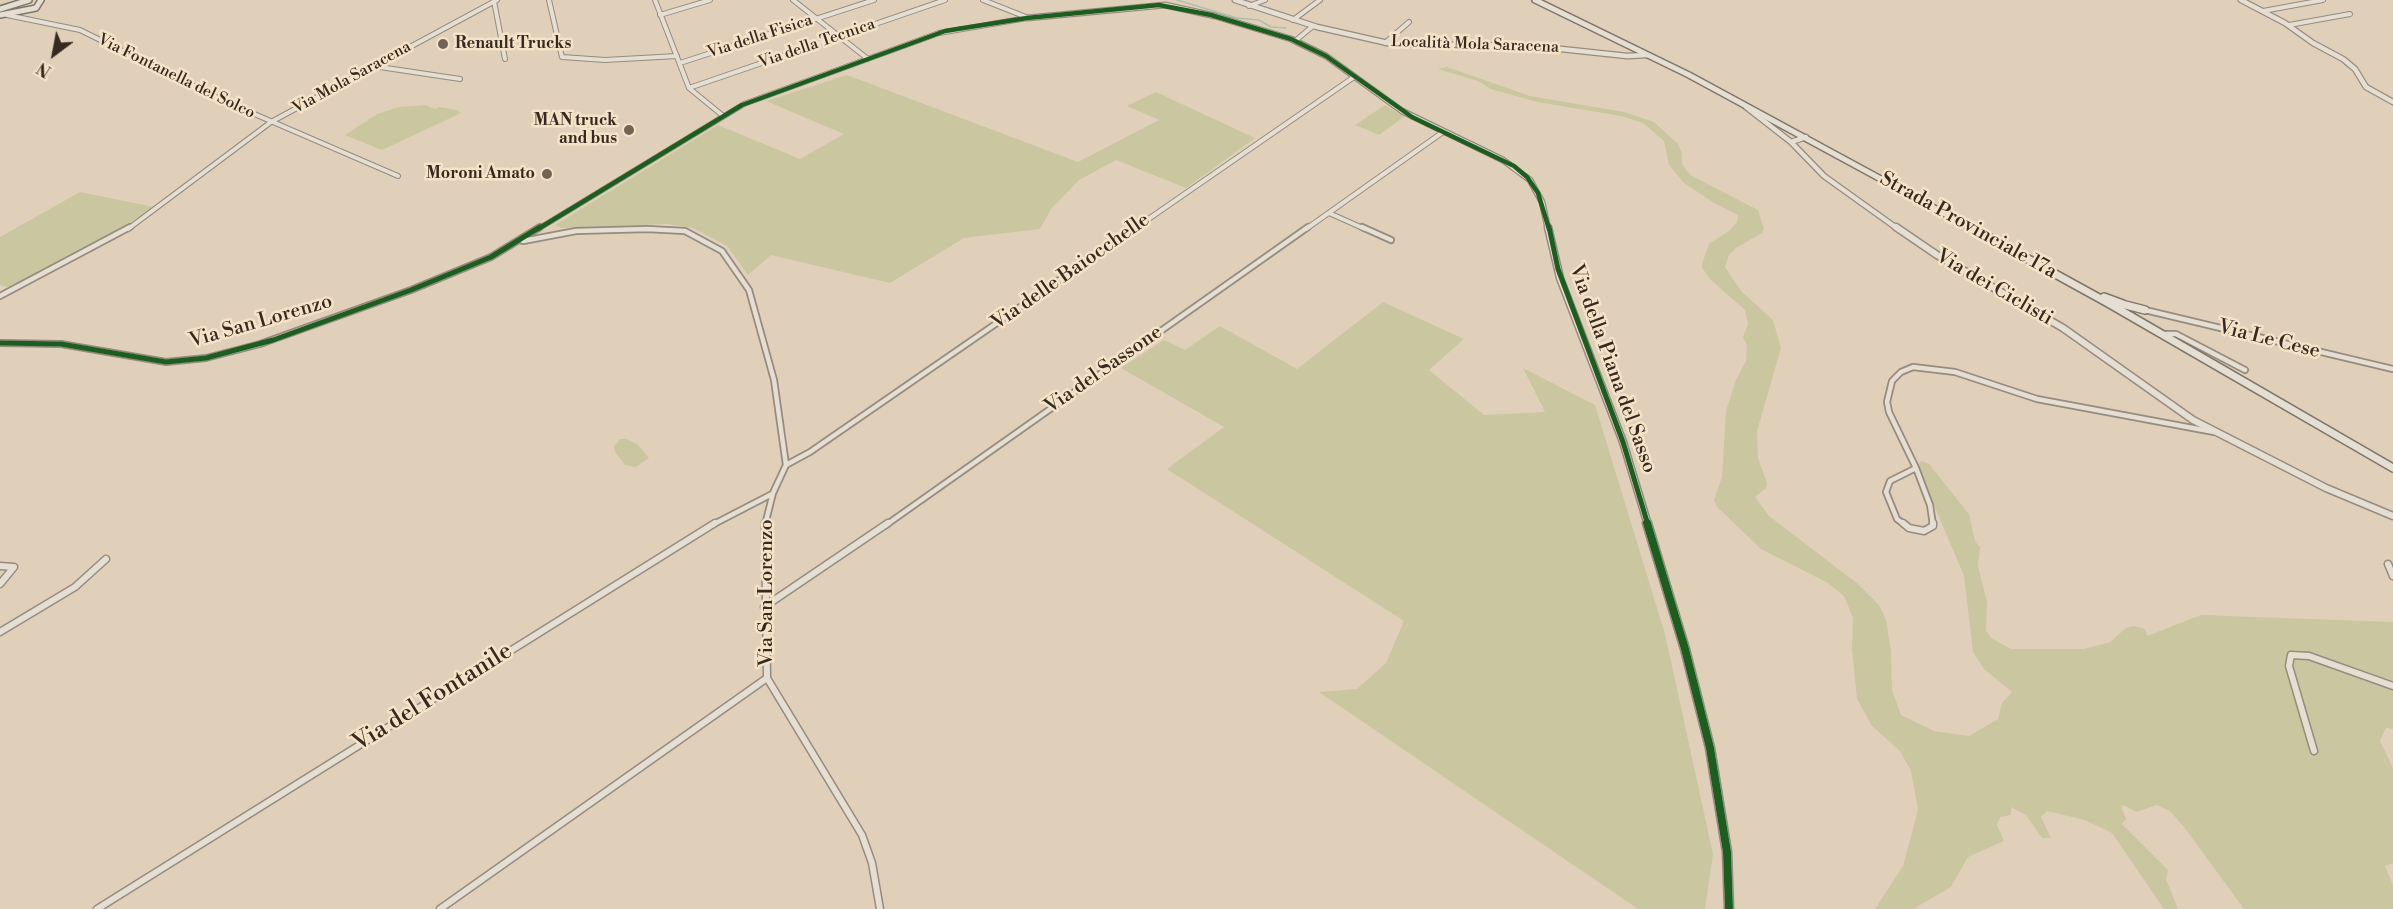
<!DOCTYPE html>
<html>
<head>
<meta charset="utf-8">
<style>
	body { margin:0 }
	#map { position:relative; width:2393px; height:909px; overflow:hidden; background:#e0d0ba; font-family:"Libre Bodoni",serif }
	canvas { display:block }
	.north { position:absolute; left:24px; top:24px; width:60px; height:60px; -webkit-text-stroke:4px #f5e3c8; paint-order:stroke; rotate:212deg; font-size:16px; font-weight:700; line-height:24px; text-align:center; color:#362920 }
	.north::after { content:''; display:block; margin:auto; width:21px; height:27px; background:#362920; clip-path:polygon(50% 0,100% 100%,50% 72%,0 100%) }
</style>
</head>
<body>
<div id="map">
<canvas width="2393" height="909"></canvas>
<div class="north">N</div>
</div>
<script>
const c = document.querySelector('canvas').getContext('2d');
c.lineJoin = 'round';
function fill(path, color) { c.fillStyle = color; c.fill(path, 'evenodd'); }
const toPath = rows => new Path2D(rows.map(r => 'M' + r).join(''));
function trace(path, color, width, dash) { c.strokeStyle = color; c.lineWidth = width; c.lineCap = dash ? 'butt' : 'round'; c.setLineDash(dash || []); c.stroke(path); }
function drawText(font, color, halo, rows, align = 'center') {
  c.font = font + ' "Libre Bodoni",serif'; c.lineWidth = 5; c.setLineDash([]); c.textBaseline = 'middle'; c.strokeStyle = halo; c.fillStyle = color; for (const [text, x, y, turn = 0] of rows) {
    c.save(); c.translate(x, y); c.rotate((+turn || 0) * Math.PI / 180); c.textAlign = isNaN(turn) ? turn : align; if (halo) c.strokeText(text, 0, 0); c.fillText(text, 0, 0); c.restore();
  }
}
const green = toPath([
	[1447,67,1530,96,1624,112,1654,122,1678,144,1682,154,1682,164,1690,175,1758,210,1764,229,1762,233,1736,248,1729,255,1725,267,1741,291,1773,320,1781,348,1757,431,1758,458,1767,483,1766,488,1755,497,1769,516,1858,584,1879,605,1886,620,1891,651,1892,690,1901,715,1934,731,1969,736,1998,719,2002,703,2012,692,1984,669,1973,652,1964,576,1917,465,1922,461,1929,464,1969,514,1975,541,1980,547,1978,566,1987,602,1986,630,1991,638,2011,649,2084,649,2110,642,2126,628,2134,626,2145,629,2147,636,2201,615,2393,622,2393,729,2386,728,2380,741,2393,768,2393,863,2385,866,2393,885,2393,909,2244,909,2184,827,2170,811,2157,805,2136,812,2124,805,2121,806,2126,819,2122,824,2168,870,2166,879,2178,909,2164,909,2112,833,2085,820,2047,811,2041,817,2051,838,2042,838,2026,815,2011,807,2011,815,2000,817,1997,825,2004,841,1968,857,1951,887,1913,909,1875,909,1903,866,1918,810,1911,771,1900,751,1872,726,1857,699,1852,649,1853,618,1844,596,1828,583,1761,549,1717,507,1714,500,1722,477,1726,411,1736,380,1746,361,1747,346,1743,337,1748,324,1745,310,1712,281,1702,268,1702,264,1709,244,1729,231,1737,222,1738,215,1714,203,1684,183,1669,165,1664,141,1643,123,1621,116,1537,102,1491,89,1478,81,1438,69],
	[847,75,1078,162,1159,120,1127,106,1156,92,1255,138,1186,188,1116,160,1079,180,1051,209,1040,229,964,238,890,283,771,255,748,275,727,246,693,228,667,224,561,228,555,225,718,125,800,159,844,134,766,101],
	[426,105,434,109,440,107,456,110,461,113,382,150,345,135,377,114,399,107],
	[1385,105,1404,117,1379,135,1355,125],
	[80,192,154,207,88,250,10,288,0,285,0,237],
	[1383,302,1464,339,1429,370,1484,415,1545,412,1523,368,1595,405,1665,634,1713,854,1705,909,1638,909,1319,692,1357,689,1386,663,1404,621,1167,469,1224,427,1121,368,1164,340,1185,350,1220,326,1297,369],
	[620,439,626,439,637,444,649,458,636,467,625,465,615,452,614,446]
]);
const stream = toPath([
	[1177,0,1237,18,1259,20,1271,27,1286,28]
]);
const minorFar2 = toPath([
	[549,0,562,57,605,60,677,56],
	[655,0,689,88,722,115],
	[793,0,868,59],
	[983,0,1026,17],
	[494,1,505,59],
	[1249,6,1265,0],
	[2263,11,2323,0],
	[7,15,80,30,222,100,398,176],
	[660,15,710,0],
	[1293,20,1320,0],
	[2289,25,2350,14],
	[1295,41,1313,26],
	[1385,43,1409,22],
	[680,63,874,0],
	[373,66,460,79],
	[689,88,945,0],
	[1329,213,1365,229],
	[128,229,271,122,497,0],
	[538,229,744,104,939,33,1027,18],
	[1134,229,1354,77],
	[1306,229,1443,132]
]);
const minorFar1 = toPath([
	[1362,227,1391,240],
	[523,241,576,231,647,229,685,231,722,251,749,290,774,380,786,465,773,493,765,525],
	[0,296,130,227],
	[2145,310,2393,369],
	[2162,334,2176,334,2245,370],
	[0,343,61,344,166,362,206,358,260,344,411,290,491,257,540,227],
	[786,465,810,452,1136,227],
	[1916,468,1930,505,1933,525],
	[1916,468,1889,412,1887,402,1892,381,1901,372,1913,367,1955,372,2037,399,2214,432],
	[712,525,772,494],
	[886,525,1308,227],
	[1905,525,1897,519,1886,492,1890,481,1916,468]
]);
const minor = toPath([
	[765,523,767,678,862,835,872,863,880,909],
	[1903,523,1909,528,1924,531,1933,526,1933,523],
	[2388,564,2393,576],
	[0,566,14,567,0,584],
	[764,607,888,523],
	[0,632,75,587,106,559],
	[2314,751,2289,666,2291,655,2309,656,2393,686],
	[97,909,715,523],
	[440,909,767,678]
]);
const tertiaryFar2 = toPath([
	[1235,0,1317,27,1392,44,1533,46,1627,56,1648,55],
	[2241,0,2285,23,2313,43,2343,59,2355,69,2366,87,2393,102],
	[1027,18,1165,5,1215,16,1291,39,1326,56,1402,111,1503,160,1530,180,1542,202,1548,229],
	[1746,107,1791,142],
	[1806,137,1791,142,1824,176,1898,229]
]);
const tertiaryFar1 = toPath([
	[1548,227,1560,278,1623,442,1648,525],
	[1896,227,1937,255,2063,328,2193,420,2326,488,2393,516]
]);
const tertiary = toPath([
	[1647,523,1685,649,1710,748,1727,852,1729,909]
]);
const secondaryFar1 = toPath([
	[1535,0,1689,75,1973,229],
	[0,9,29,0],
	[0,15,36,8,41,0]
]);
const secondary = toPath([
	[1970,227,2108,303,2393,468],
	[2104,297,2123,304],
	[2118,303,2145,310]
]);
const cyclewayFar2 = toPath([
	[538,229,742,105,945,31,1027,18,1159,5,1211,15,1291,39,1326,56,1412,117,1514,166,1527,177,1538,193,1549,229]
]);
const cyclewayFar1 = toPath([
	[1549,227,1558,269,1623,442,1648,525],
	[0,343,61,344,166,362,206,358,273,340,411,290,491,257,540,227]
]);
const cycleway = toPath([
	[1647,523,1685,649,1710,748,1727,852,1729,909]
]);
const markers = [
	[443,44,6,"#726356"],
	[629,130,6,"#726356"],
	[547,174,6,"#726356"]
];
const farStreetnames = [
	["Via della Fisica",760,37,-18],
	["Via della Tecnica",817,44,-19],
	["Località Mola Saracena",1475,45,2],
	["Via Fontanella del Solco",176,77,26],
	["Via Mola Saracena",352,78,-29]
];
const farPoinames = [
	["Renault Trucks",455,44,"left"],
	["MAN truck",617,121],
	["and bus",617,139],
	["Moroni Amato",535,174]
];
const streetNames = [
	["Strada Provinciale 17a",1968,226,29],
	["Via delle Baiocchelle",1071,272,-35],
	["Via dei Ciclisti",1994,288,30],
	["Via San Lorenzo",261,322,-16],
	["Via Le Cese",2269,340,14],
	["Via della Piana del Sasso",1612,369,70],
	["Via del Sassone",1104,370,-35],
	["Via San Lorenzo",767,593,-90]
];
const nearStreetnames = [
	["Via del Fontanile",433,698,-32]
];
fill(green, '#cac6a0');
trace(stream, '#afbfad', 1.5);
trace(minorFar2, '#968b7e', 6);
trace(minorFar1, '#968b7e', 8);
trace(minor, '#968b7e', 9);
trace(tertiaryFar2, '#968b7e', 7);
trace(tertiaryFar1, '#968b7e', 9);
trace(tertiary, '#968b7e', 11);
trace(secondaryFar1, '#7f7569', 8);
trace(secondary, '#7f7569', 10);
trace(minorFar2, '#e5ded3', 4);
trace(minorFar1, '#e5ded3', 4.5);
trace(minor, '#e5ded3', 6);
trace(tertiaryFar2, '#e5ded3', 4.5);
trace(tertiaryFar1, '#e5ded3', 6);
trace(tertiary, '#e5ded3', 8);
trace(secondaryFar1, '#e5ded3', 5);
trace(secondary, '#e5ded3', 7);
trace(cyclewayFar2, '#1b5e20', 4.5);
trace(cyclewayFar1, '#1b5e20', 5);
trace(cycleway, '#1b5e20', 8);
for (const [x, y, r, color] of markers) { const dot = new Path2D(); dot.arc(x, y, r, 0, 2 * Math.PI); c.fillStyle = color; c.fill(dot); trace(dot, '#f5e3c8', 2); }
drawText('16px', '#362920', '#f5e3c8', farStreetnames);
drawText('bold 16px', '#362920', '#f5e3c8', farPoinames, 'right');
drawText('20px', '#362920', '#f5e3c8', streetNames);
drawText('24px', '#362920', '#f5e3c8', nearStreetnames);
</script>
</body>
</html>
